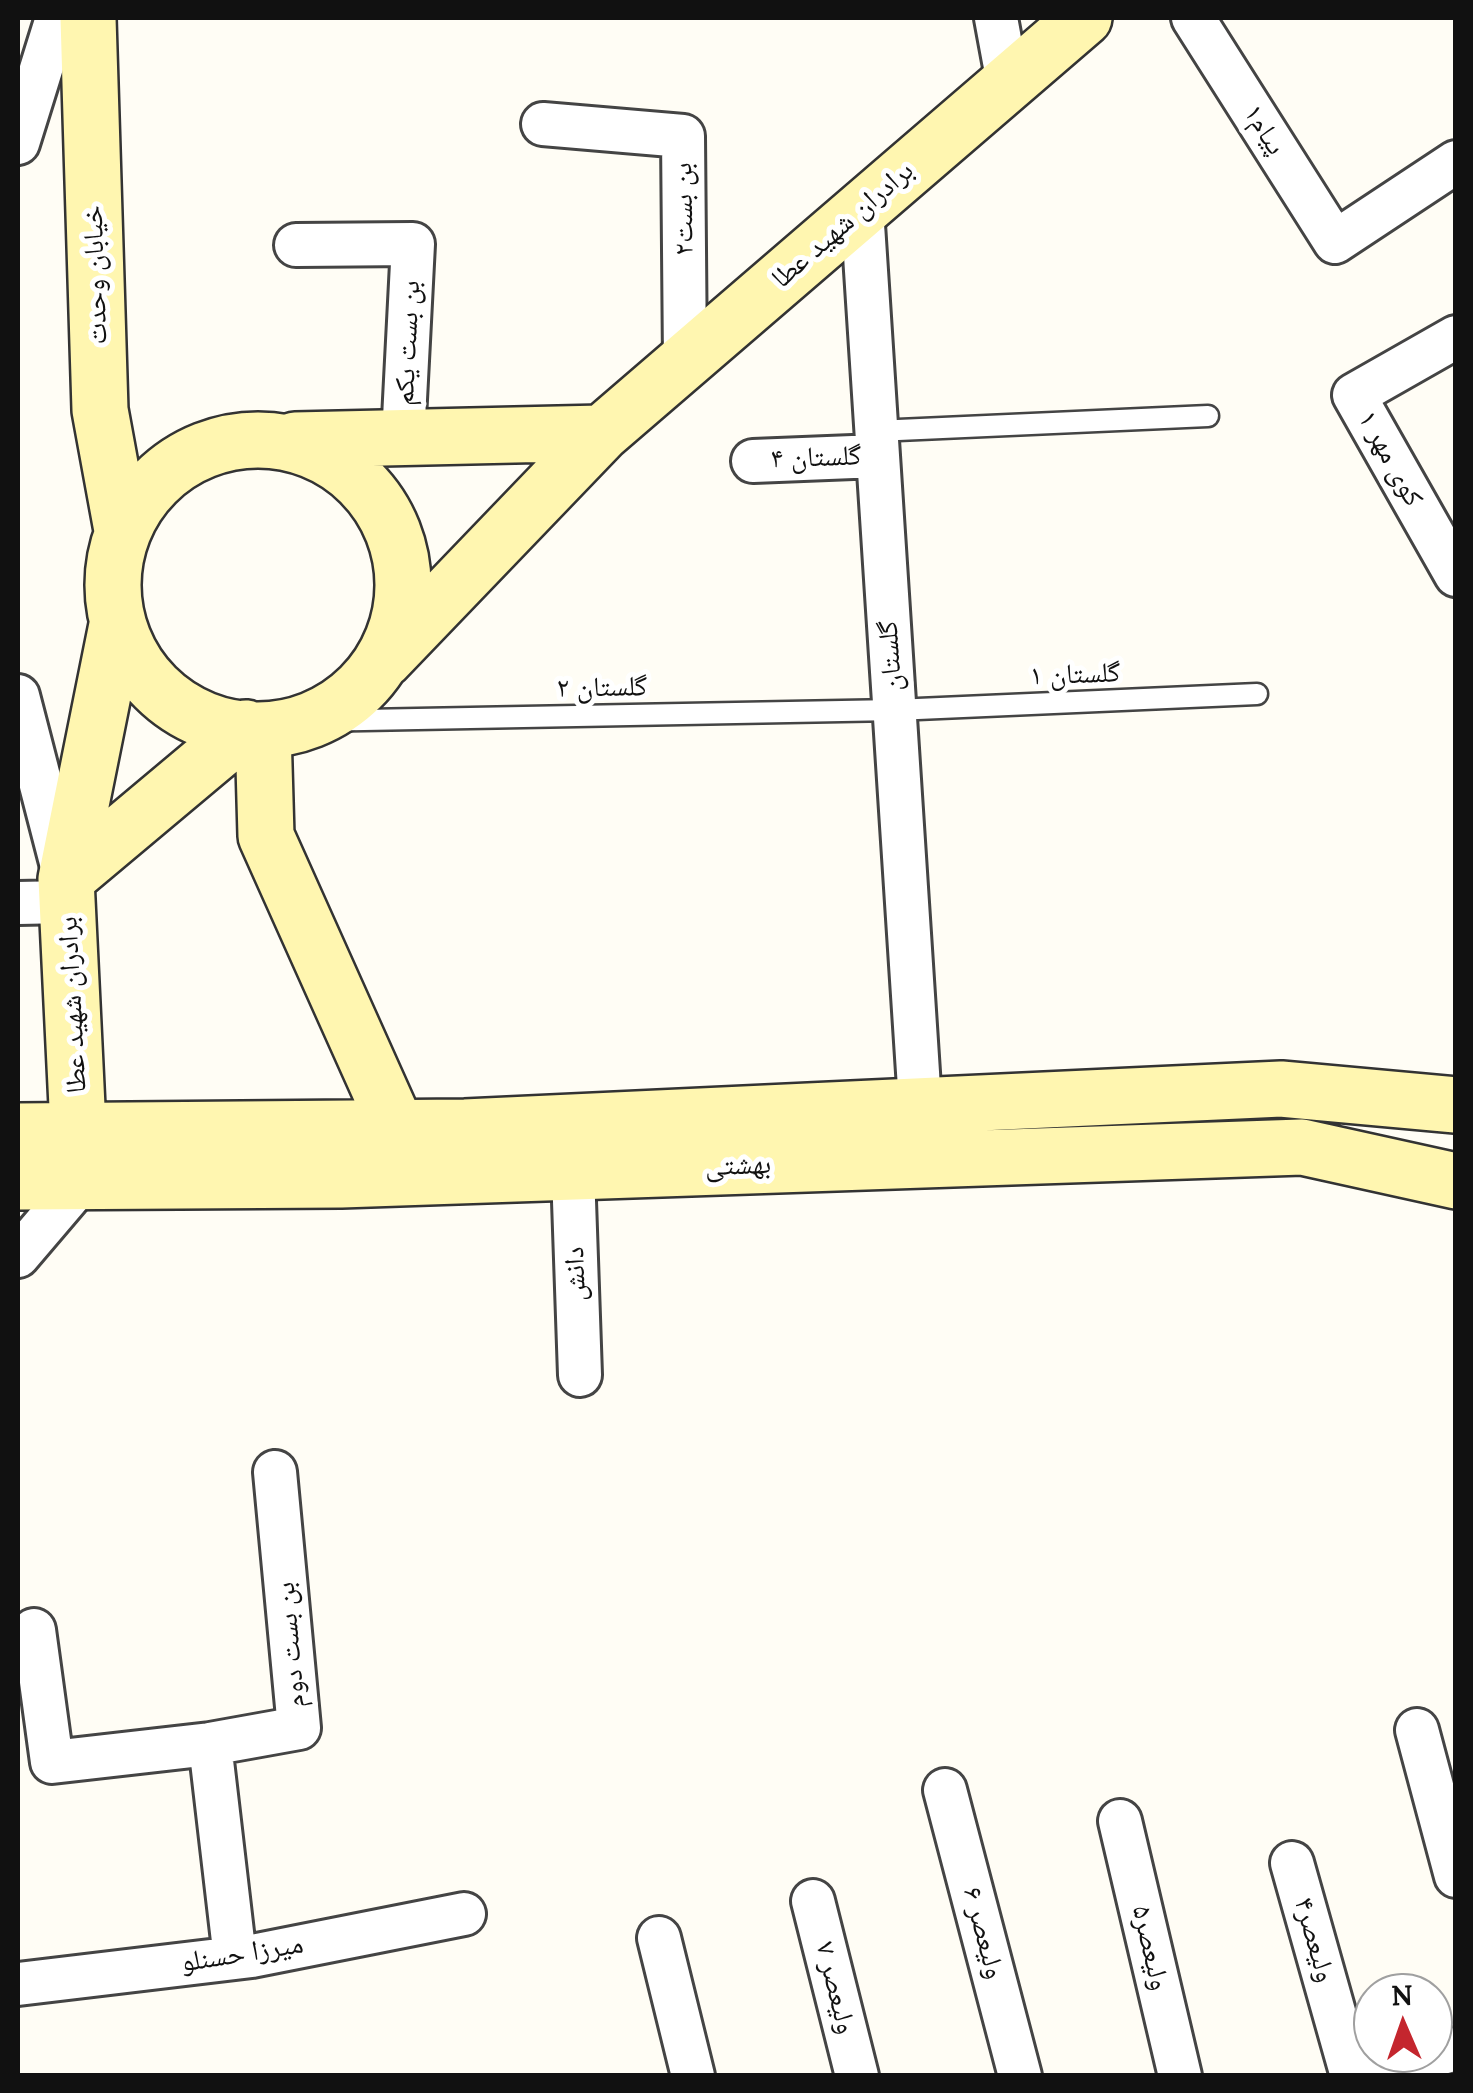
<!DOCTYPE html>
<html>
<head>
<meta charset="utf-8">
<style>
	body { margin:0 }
	#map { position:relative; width:1473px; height:2093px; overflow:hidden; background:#fffdf5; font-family:Lora,serif }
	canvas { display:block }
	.frame { position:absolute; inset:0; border:20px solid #111; pointer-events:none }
	.north { position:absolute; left:1353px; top:1973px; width:100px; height:100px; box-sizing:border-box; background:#fff; border:2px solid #a0a0a0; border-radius:50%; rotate:358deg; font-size:28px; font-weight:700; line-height:40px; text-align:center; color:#111 }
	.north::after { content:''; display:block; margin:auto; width:35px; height:45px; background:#c4262e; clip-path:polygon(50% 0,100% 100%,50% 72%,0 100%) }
</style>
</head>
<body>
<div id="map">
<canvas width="1473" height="2093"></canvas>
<div class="frame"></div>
<div class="north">N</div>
</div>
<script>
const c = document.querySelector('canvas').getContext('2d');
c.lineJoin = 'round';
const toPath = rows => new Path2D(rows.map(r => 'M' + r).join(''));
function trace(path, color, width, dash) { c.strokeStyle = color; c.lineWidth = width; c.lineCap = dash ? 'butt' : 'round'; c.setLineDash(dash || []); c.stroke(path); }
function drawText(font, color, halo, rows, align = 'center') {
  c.font = font + ' Lora,"Noto Naskh Arabic",serif'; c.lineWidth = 10; c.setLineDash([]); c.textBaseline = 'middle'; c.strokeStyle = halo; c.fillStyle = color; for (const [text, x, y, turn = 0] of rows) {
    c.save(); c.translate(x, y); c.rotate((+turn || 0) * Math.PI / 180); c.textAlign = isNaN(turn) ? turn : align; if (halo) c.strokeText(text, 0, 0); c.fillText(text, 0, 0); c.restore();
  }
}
const lane = toPath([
	[876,431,1208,416],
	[311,721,895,710,1257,694]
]);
const street = toPath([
	[996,18,1008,83],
	[1193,18,1335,242,1456,162],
	[543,124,683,136,685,362],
	[18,143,57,18],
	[862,209,920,1103],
	[296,245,413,244,403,438],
	[1456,337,1354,395,1456,575],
	[753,461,878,456],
	[18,696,64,874],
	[18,903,67,902],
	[573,1172,580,1375],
	[18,1256,81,1182],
	[34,1630,52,1762,210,1744],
	[1417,1730,1456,1876],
	[945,1790,1020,2076],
	[1120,1821,1180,2076],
	[1292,1863,1352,2076],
	[813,1901,857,2076],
	[659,1938,693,2076],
	[235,1958,210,1744,299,1728,275,1472],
	[18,1984,252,1956,464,1914],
	[1360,2076,1456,2049]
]);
const secondary = toPath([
	[88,18,100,410,122,530],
	[295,440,602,433],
	'113 585a145 145 0 1 1 290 0a145 145 0 1 1-290 0Z',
	[384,660,602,433,1084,18],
	[263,730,266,836,396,1126,397,1160],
	[66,879,246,728],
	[18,1131,465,1127,1281,1089,1456,1105],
	[80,1169,66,879,117,625],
	[18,1182,341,1180,1302,1147,1456,1181]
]);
const streetNames = [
	["پیام۱",1264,130,58],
	["بن بست۲",684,209,-91],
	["برادران شهید عطا",843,225,-41],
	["خیابان وحدت",96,275,-92],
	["بن بست یکم",408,343,-87],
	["گلستان ۴",816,458,-2],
	["کوی مهر ۱",1390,459,61],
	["گلستان",891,656,-94],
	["گلستان ۱",1075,675,-2],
	["گلستان ۲",602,688,-1],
	["برادران شهید عطا",73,1005,-93],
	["بهشتی",738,1166,-2],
	["دانش",576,1274,-92],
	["بن بست دوم",291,1645,-95],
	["ولیعصر ۶",983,1933,75],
	["ولیعصر۴",1314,1940,74],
	["ولیعصر۵",1150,1948,77],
	["میرزا حسنلو",242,1954,-9],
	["ولیعصر ۷",835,1988,76]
];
trace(lane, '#444', 25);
trace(street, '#444', 48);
trace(secondary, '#333', 60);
trace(lane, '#fff', 20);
trace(street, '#fff', 42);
trace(secondary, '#fff6b0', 55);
drawText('28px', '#111', '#fff', streetNames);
</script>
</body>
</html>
